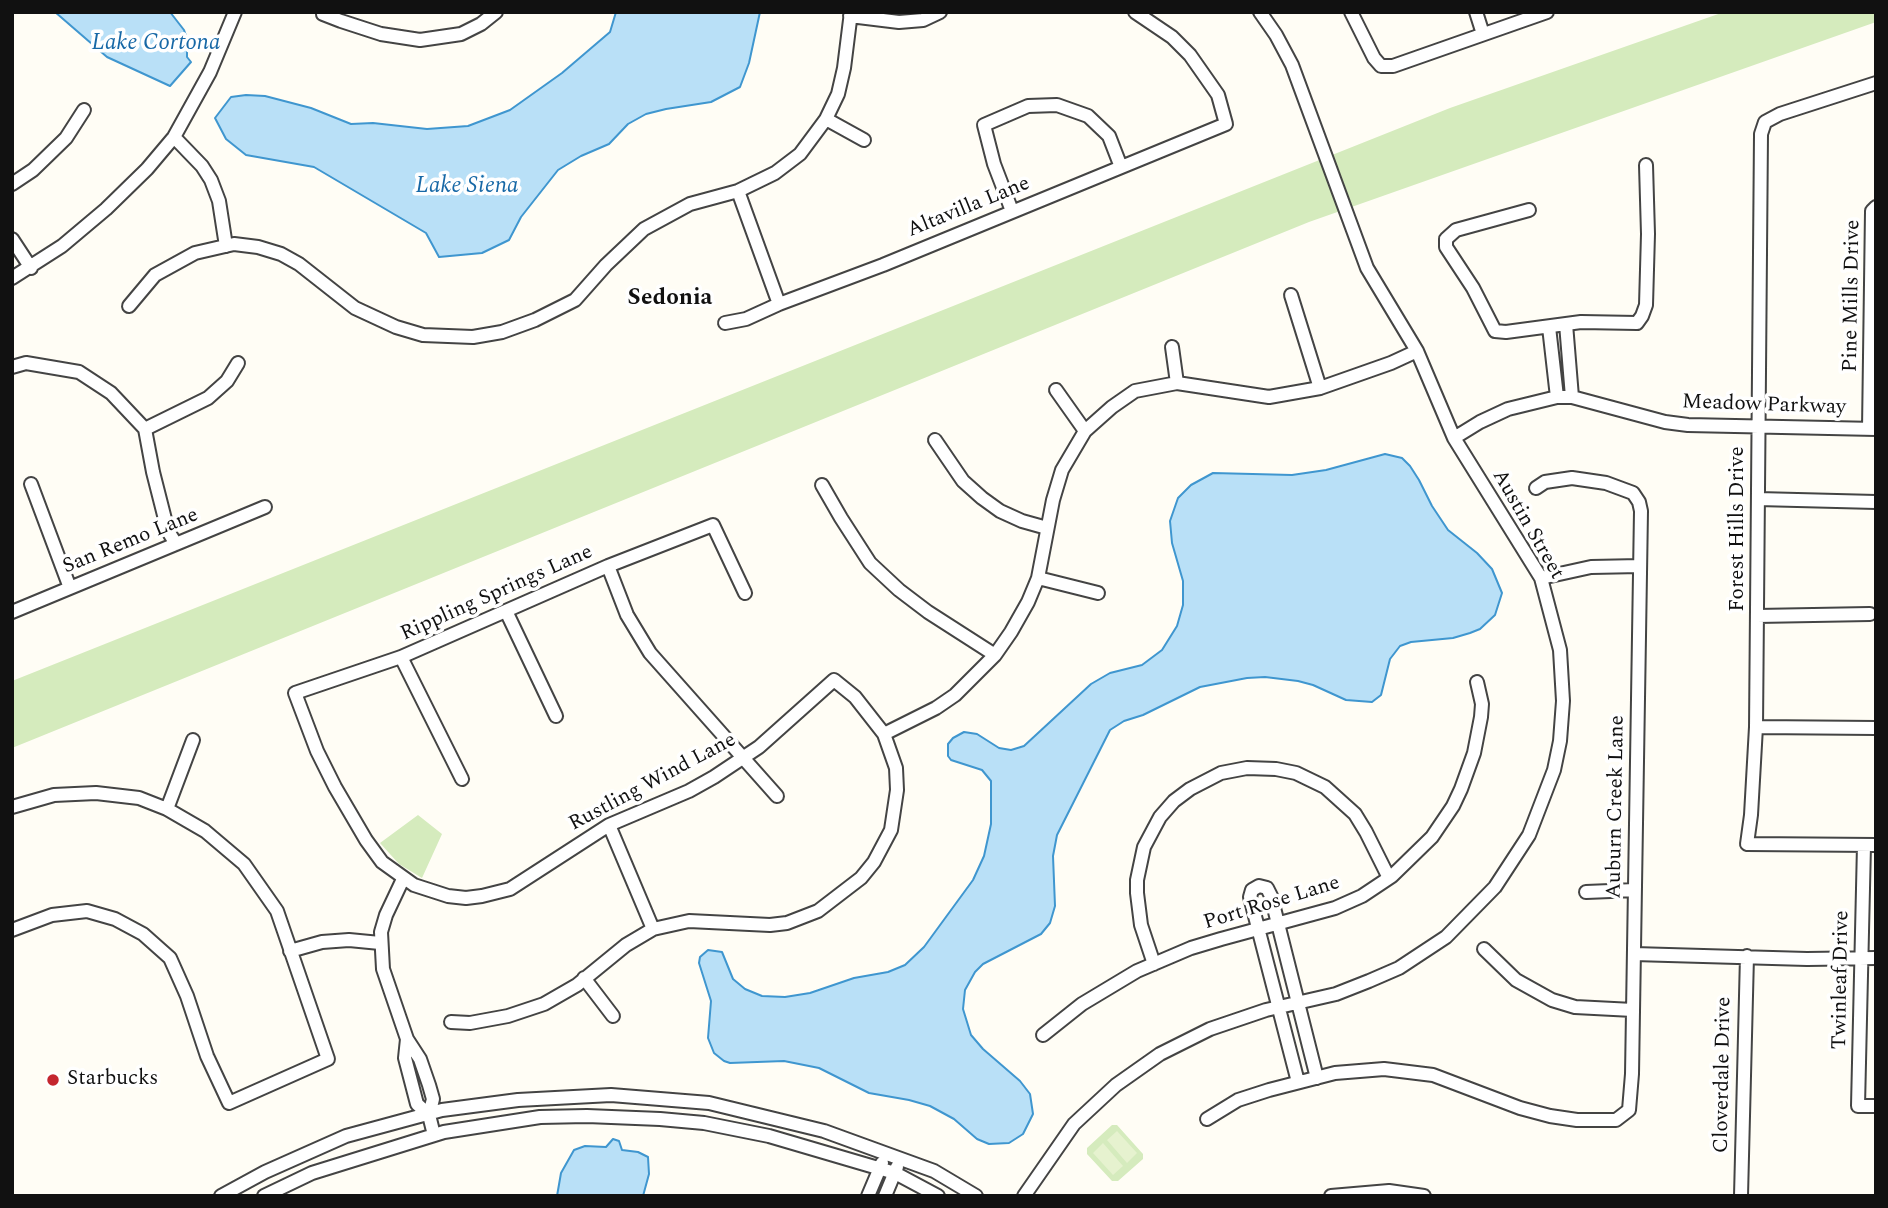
<!DOCTYPE html>
<html>
<head>
<meta charset="utf-8">
<style>
	body { margin:0 }
	#map { position:relative; width:1888px; height:1208px; overflow:hidden; background:#fffdf5; font-family:Spectral,serif }
	canvas { display:block }
	.frame { position:absolute; inset:0; border:14px solid #111; pointer-events:none }
</style>
</head>
<body>
<div id="map">
<canvas width="1888" height="1208"></canvas>
<div class="frame"></div>
</div>
<script>
const c = document.querySelector('canvas').getContext('2d');
c.lineJoin = 'round';
function fill(path, color) { c.fillStyle = color; c.fill(path, 'evenodd'); }
const toPath = rows => new Path2D(rows.map(r => 'M' + r).join(''));
function trace(path, color, width, dash) { c.strokeStyle = color; c.lineWidth = width; c.lineCap = dash ? 'butt' : 'round'; c.setLineDash(dash || []); c.stroke(path); }
function drawText(font, color, halo, rows, align = 'center') {
  c.font = font + ' Spectral,serif'; c.lineWidth = 7; c.setLineDash([]); c.textBaseline = 'middle'; c.strokeStyle = halo; c.fillStyle = color; for (const [text, x, y, turn = 0] of rows) {
    c.save(); c.translate(x, y); c.rotate((+turn || 0) * Math.PI / 180); c.textAlign = isNaN(turn) ? turn : align; if (halo) c.strokeText(text, 0, 0); c.fillText(text, 0, 0); c.restore();
  }
}
const green = toPath([
	[1724,12,1876,12,1876,22,1309,222,12,748,12,681,1450,108],
	[418,815,442,834,422,878,399,864,380,843],
	[1112,1125,1117,1125,1143,1154,1143,1159,1118,1181,1112,1181,1087,1154,1087,1148]
]);
const pitch = toPath([
	[1117,1131,1137,1153,1127,1163,1107,1140],
	[1103,1143,1123,1166,1113,1175,1093,1153]
]);
const water = toPath([
	[55,12,170,12,184,30,187,38,187,57,191,62,170,86,107,57,55,12],
	[616,12,760,12,749,63,740,87,711,102,666,109,646,114,628,124,609,144,581,156,558,170,521,217,509,240,482,253,439,257,426,233,314,167,246,155,226,139,215,118,231,97,246,95,265,96,311,108,351,124,373,123,427,129,468,126,510,110,562,73,610,32,616,12],
	[1385,454,1402,458,1410,466,1419,480,1432,506,1448,530,1477,553,1492,569,1502,593,1495,615,1480,629,1470,633,1453,638,1411,642,1400,646,1390,659,1381,695,1372,702,1346,700,1313,685,1298,681,1265,677,1247,678,1200,687,1143,715,1124,721,1110,730,1057,835,1053,856,1055,906,1050,923,1041,934,983,964,975,972,965,990,963,1009,971,1035,983,1049,1020,1081,1030,1094,1033,1114,1023,1134,1009,1143,989,1144,977,1139,954,1119,930,1106,909,1100,869,1093,819,1068,784,1061,730,1063,724,1061,714,1053,708,1038,711,1001,699,963,700,957,708,950,722,952,733,979,745,989,762,996,785,997,810,993,854,978,888,972,905,965,924,947,973,880,984,856,991,824,991,781,982,770,951,760,948,756,948,744,953,738,964,732,977,734,999,748,1011,750,1024,746,1091,684,1110,673,1142,665,1162,650,1177,626,1183,605,1183,581,1172,543,1170,521,1178,498,1191,485,1213,473,1292,475,1326,470,1385,454],
	[613,1139,619,1141,622,1150,638,1152,648,1157,649,1174,643,1196,557,1196,561,1173,574,1150,585,1146,606,1147,613,1139]
]);
const minor = toPath([
	[323,12,323,14,341,21,381,34,420,40,461,34,481,24,496,12],
	[1351,12,1374,58,1381,66,1393,66,1547,12],
	[1476,12,1483,34],
	[850,16,899,22,923,20,940,12],
	[1876,83,1780,114,1765,122,1761,134,1756,727,1751,815,1747,844,1876,845],
	[826,119,864,140],
	[174,137,202,166,211,180,219,201,226,246],
	[12,184,33,170,66,138,84,110],
	[738,191,779,304],
	[1529,210,1456,230,1446,239,1446,247,1473,288,1495,331,1506,332,1581,322,1637,323,1642,316,1646,305,1648,234,1646,165],
	[1012,211,994,164,984,125,1028,106,1057,105,1088,116,1109,136,1121,167],
	[12,239,31,268],
	[12,278,62,246,106,209,147,169,174,137,210,72,235,12],
	[1291,295,1320,388],
	[129,306,155,275,195,253,234,244,258,247,281,254,299,264,355,308,396,327,423,335,473,337,502,332,535,320,575,300,606,265,644,229,690,204,738,191,775,173,800,154,826,119,838,94,844,68,851,12],
	[725,323,746,319,779,304,883,265,1226,124,1218,95,1190,55,1172,37,1135,12],
	[1566,324,1572,397],
	[1549,327,1557,397],
	[1172,347,1177,383],
	[12,367,26,363,79,372,111,393,145,429,153,472,168,531,176,544],
	[1056,390,1085,431],
	[145,429,208,398,227,381,238,363],
	[1869,429,1872,211,1876,207],
	[1454,438,1480,422,1508,409,1557,397,1572,397,1665,422,1688,425,1876,429],
	[935,440,963,481,982,498,1000,511,1022,521,1047,528],
	[31,484,70,588],
	[822,485,841,518,870,563,899,590,928,612,995,655],
	[1758,499,1876,502],
	[608,566,627,615,650,653,777,796],
	[1038,578,1098,593],
	[1541,578,1591,567,1640,566],
	[506,611,556,716],
	[12,612,265,507],
	[1757,616,1870,614],
	[401,657,462,779],
	[1756,727,1876,728],
	[884,734,936,708,955,695,995,655,1011,632,1028,602,1038,578,1053,500,1062,470,1085,431,1112,407,1135,391,1177,383,1269,397,1320,388,1391,363,1417,351],
	[12,807,54,795,96,793,139,798,167,809,205,831,244,864,277,911,328,1059,229,1103,207,1056,187,996,170,958,143,934,115,919,87,911,52,915,12,930],
	[167,809,193,740],
	[609,825,653,929],
	[1864,845,1858,1106,1876,1106],
	[403,879,386,915,381,932,383,969,407,1039,420,1059,429,1085,433,1099,429,1115,434,1135],
	[1586,892,1635,890],
	[1484,949,1516,980,1552,1000,1575,1007,1633,1010],
	[290,951,322,942,349,940,380,943],
	[1634,954,1807,959,1876,958],
	[1154,964,1141,925,1137,893,1137,880,1144,847,1160,817,1174,801,1190,789,1221,773,1247,768,1276,769,1296,773,1325,787,1355,814,1366,832,1389,878],
	[584,978,613,1016],
	[451,1022,470,1023,508,1016,544,1004,577,985,626,945,653,929,689,921,770,925,787,923,818,911,861,878,874,862,891,830,897,790,896,768,884,734,855,697,834,680,759,747,714,777,689,791,609,825,510,889,482,896,466,898,448,896,414,885,382,862,366,840,335,787,317,751,295,693,401,657,608,566,713,525,745,593],
	[1043,1035,1082,1004,1137,971,1191,948,1221,939,1335,908,1362,896,1392,876,1432,837,1453,806,1461,789,1474,753,1481,717,1482,704,1477,682],
	[407,1039,405,1058,417,1104,429,1115],
	[1298,1082,1250,897,1252,890,1259,886,1267,888,1271,896,1317,1078],
	[1207,1119,1238,1100,1269,1090,1335,1073,1384,1069,1433,1075,1520,1108,1550,1116,1577,1120,1616,1120,1629,1110,1632,1074,1641,511,1639,502,1633,493,1606,483,1572,478,1545,482,1536,488],
	[221,1196,265,1172,346,1136,442,1110,518,1100,611,1095,709,1103,824,1131,934,1171,976,1196],
	[264,1196,312,1173,444,1132,540,1117,587,1116,660,1119,704,1123,769,1136,895,1173,938,1196],
	[868,1196,882,1163],
	[885,1196,897,1167],
	[1024,1196,1074,1124,1116,1085,1160,1054,1210,1029,1266,1010,1336,994,1369,981,1399,968,1446,937,1495,887,1529,835,1554,770,1560,741,1563,701,1560,650,1541,578,1454,438,1417,351,1367,268,1292,65,1276,35,1260,12],
	[1331,1196,1389,1191,1424,1196],
	[1741,1196,1747,956]
]);
const markers = [
	[53,1080,7,"#c4262e"]
];
const streetNames = [
	["Altavilla Lane",969,208,-22],
	["Pine Mills Drive",1853,296,-89],
	["Meadow Parkway",1764,406,2],
	["Austin Street",1527,525,60],
	["Forest Hills Drive",1739,529,-90],
	["San Remo Lane",131,542,-22],
	["Rippling Springs Lane",497,594,-24],
	["Rustling Wind Lane",653,783,-28],
	["Auburn Creek Lane",1617,807,-89],
	["Port Rose Lane",1272,904,-17],
	["Twinleaf Drive",1842,980,-89],
	["Cloverdale Drive",1724,1075,-89]
];
const poiNames = [
	["Starbucks",67,1080]
];
const waterNames = [
	["Lake Cortona",156,44],
	["Lake Siena",467,187]
];
const neighbourhoodNames = [
	["Sedonia",670,299]
];
fill(green, '#d5ebbd');
fill(pitch, '#e6f2cf');
fill(water, '#b9e0f7');
trace(water, '#3f96cf', 2);
trace(minor, '#444', 16);
trace(minor, '#fff', 12);
for (const [x, y, r, color] of markers) { const dot = new Path2D(); dot.arc(x, y, r, 0, 2 * Math.PI); c.fillStyle = color; c.fill(dot); trace(dot, '#fff', 2.5); }
drawText('21px', '#111', '#fff', streetNames);
drawText('21px', '#111', '#fff', poiNames, 'left');
drawText('italic 23px', '#1768a6', '#fff', waterNames);
drawText('bold 23px', '#111', '#fff', neighbourhoodNames);
</script>
</body>
</html>
